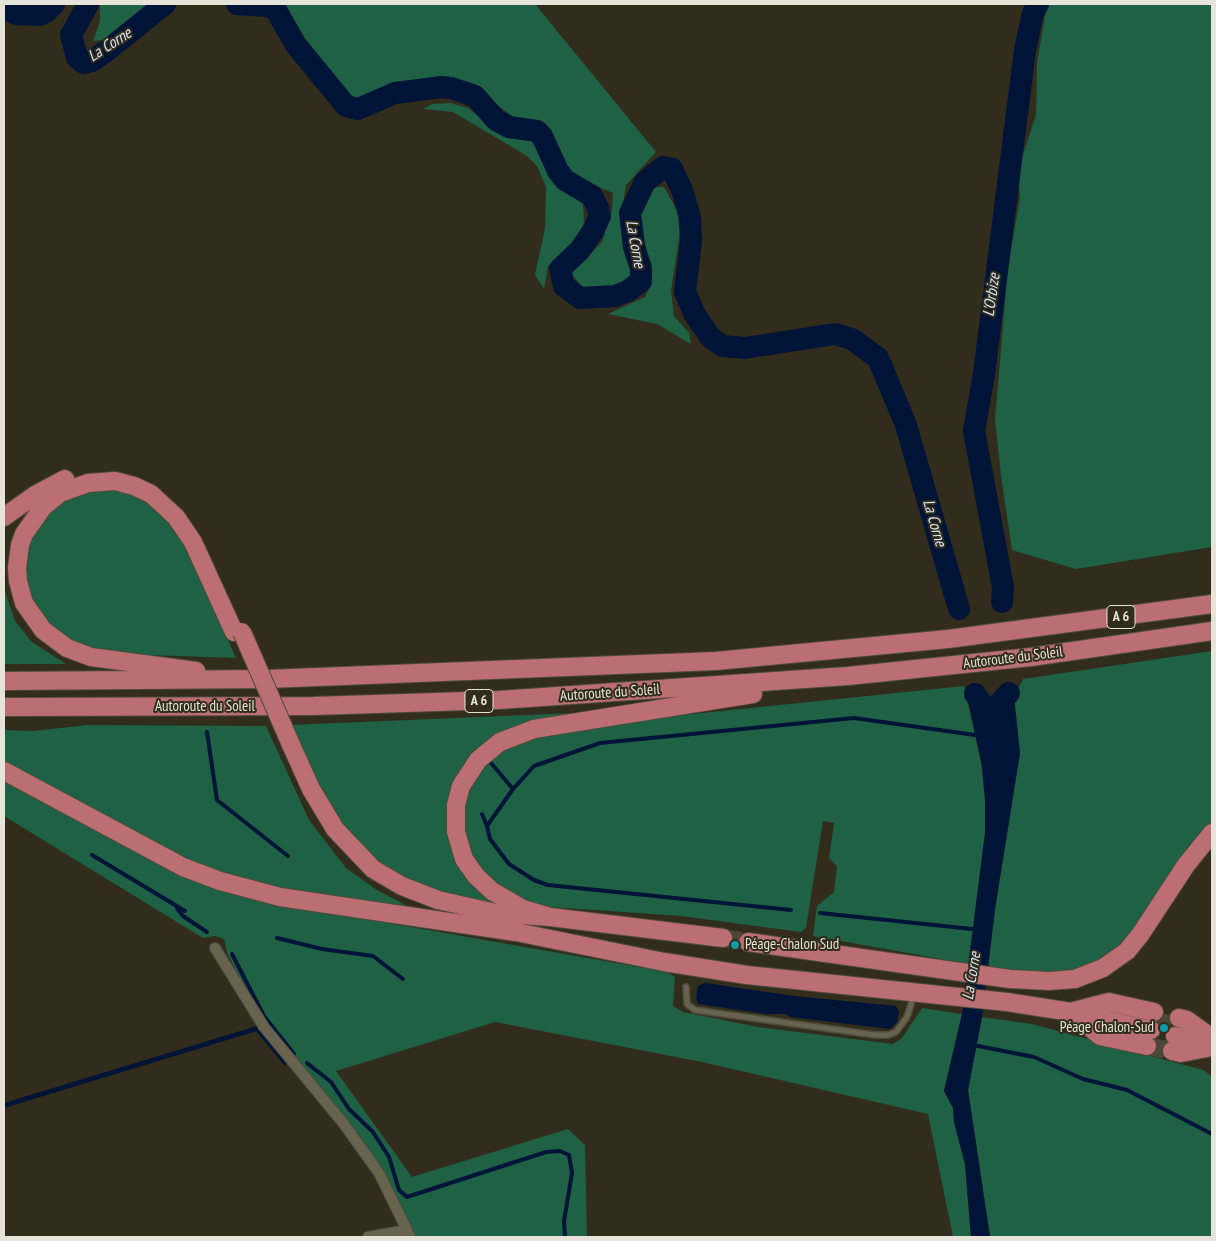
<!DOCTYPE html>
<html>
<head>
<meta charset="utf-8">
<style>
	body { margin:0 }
	#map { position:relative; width:1216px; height:1241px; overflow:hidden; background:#312c1b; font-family:"PT Sans Narrow",sans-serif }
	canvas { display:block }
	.frame { position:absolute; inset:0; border:5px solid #e6e3d8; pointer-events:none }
</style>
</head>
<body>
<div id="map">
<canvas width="1216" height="1241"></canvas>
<div class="frame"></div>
</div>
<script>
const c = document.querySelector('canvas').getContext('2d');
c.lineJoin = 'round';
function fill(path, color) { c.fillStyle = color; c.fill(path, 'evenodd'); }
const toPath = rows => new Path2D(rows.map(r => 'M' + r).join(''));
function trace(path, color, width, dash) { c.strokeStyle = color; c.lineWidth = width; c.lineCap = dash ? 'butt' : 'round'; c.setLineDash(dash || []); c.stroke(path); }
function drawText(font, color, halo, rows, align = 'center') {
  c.font = font + ' "PT Sans Narrow",sans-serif'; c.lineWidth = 4; c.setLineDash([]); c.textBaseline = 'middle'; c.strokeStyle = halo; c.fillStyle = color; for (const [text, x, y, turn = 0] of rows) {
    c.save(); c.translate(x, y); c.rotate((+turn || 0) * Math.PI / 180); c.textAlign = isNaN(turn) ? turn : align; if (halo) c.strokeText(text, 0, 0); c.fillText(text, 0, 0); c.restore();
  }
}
const green = toPath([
	[100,4,148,4,104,40,93,41,100,21],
	[283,4,535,4,656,152,626,185,621,216,632,275,614,288,585,291,571,273,602,242,612,210,613,193,587,182,562,165,553,138,545,126,516,119,492,101,482,90,446,81,388,87,367,97,355,100,322,69],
	[1047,4,1212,4,1212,547,1076,569,1012,550,1001,476,995,420,1008,266,1020,198,1018,169,1036,115,1037,63],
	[451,103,468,108,488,124,506,133,530,140,539,149,552,178,566,191,577,196,583,205,584,222,579,239,563,255,548,266,544,289,535,275,545,228,546,187,537,166,527,156,453,112,423,109,432,104],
	[654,187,664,187,677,210,680,232,671,291,674,316,689,333,691,344,657,324,608,314,645,297,652,283,640,213,644,199],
	[95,490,124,491,142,497,164,514,184,543,236,658,119,654,82,647,55,632,34,609,25,581,26,551,38,523,57,503,78,493],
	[4,588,15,621,32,642,66,664,4,664],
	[1212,651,1212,823,1189,845,1133,933,1118,950,1091,964,1059,975,1015,973,988,968,995,909,1020,753,1014,697,1023,679],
	[964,686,982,767,985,800,985,833,969,964,813,936,817,906,834,892,837,866,829,858,834,823,823,821,806,928,801,932,681,916,536,906,511,896,487,880,468,857,463,831,464,808,475,776,491,758,516,742,559,733,673,716],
	[597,712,500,735,474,750,455,781,456,861,471,885,498,904,497,909,439,895,370,862,332,813,290,725],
	[88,725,266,726,309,820,346,868,377,890,411,908,271,891,170,854,4,766,4,730,33,731],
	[4,781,269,902,667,972,675,977,673,1006,683,1012,758,1027,893,1044,902,1038,922,1008,962,1014,944,1091,953,1108,954,1122,965,1164,971,1237,953,1237,928,1114,702,1062,495,1022,336,1071,412,1177,568,1129,585,1145,587,1237,412,1237,387,1179,259,1014,227,953,224,939,215,936,203,938,4,816],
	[982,1017,1032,1024,1203,1070,1212,1076,1212,1237,990,1237,968,1090]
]);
const water = toPath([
	[1014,697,1020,753,995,909,982,1017,968,1090,990,1237,971,1237,965,1164,954,1122,953,1108,944,1091,962,1014,985,833,985,800,982,767,968,699],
	[705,983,794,996,896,1006,899,1012,897,1022,890,1029,791,1017,785,1014,767,1014,698,1004,696,998,698,986],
	[257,1026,260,1030,4,1108,4,1103]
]);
const stream = toPath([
	[207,732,217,800,288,856],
	[513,789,534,766,600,743,854,718,975,735],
	[482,814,487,826,513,789,491,763],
	[487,826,490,839,509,864,534,880,548,885,791,910],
	[92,855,185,911],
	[177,908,183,916,207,932],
	[820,913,972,929],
	[277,938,322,949,373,956,403,979],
	[232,954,264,1016,294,1054],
	[257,1029,285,1063],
	[973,1045,1034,1057,1083,1079,1127,1090,1212,1134],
	[307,1063,331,1082,349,1109,373,1132,389,1157,399,1190,407,1197,546,1152,560,1151,569,1155,572,1173,564,1221,565,1237]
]);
const river = toPath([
	[88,4,71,35,77,58,84,63,92,61,109,49,165,4],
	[237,4,267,6,276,10,296,45,346,106,358,109,395,93,442,87,451,88,475,96,496,120,509,127,537,131,542,136,558,171,565,180,592,196,598,208,600,216,593,231,580,250,560,269,564,286,580,298,615,296,628,291,641,281,641,268,634,247,630,213,645,182,663,167,672,169,682,190,690,217,691,241,685,292,695,315,711,338,723,346,745,348,835,334,852,339,878,358,906,425,959,609],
	[4,8,16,14,40,15,46,12,54,4],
	[1002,602,1003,587,974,431,984,374,1025,50,1033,13,1038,4],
	[975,694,990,714],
	[990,714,1009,693]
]);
const highwayTunnel = toPath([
	[723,938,748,942],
	[1153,1020,1177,1026],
	[1147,1046,1172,1051]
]);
const lane = toPath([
	[686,987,687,1004,695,1010,875,1035,888,1035,896,1032,907,1017,914,995]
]);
const street = toPath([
	[215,948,264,1027,343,1123,379,1173,407,1230],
	[368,1237,407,1230,410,1237]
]);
const highway = toPath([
	[4,517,35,495,65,479],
	[196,671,91,657,67,648,43,630,24,603,18,581,17,568,20,545,24,534,43,507,60,493,88,483,115,481,134,486,151,494,176,517,193,542,234,632],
	[4,681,268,679,716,661,948,639,1212,604],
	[4,707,313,706,499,700,848,676,1031,657,1212,631],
	[292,747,311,789,335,829,373,869,402,886,438,900,496,913,550,917,723,938],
	[4,771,183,867,220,881,280,897,516,932,664,962,747,975,1007,1002,1071,1012,1151,1030],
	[550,917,523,909,492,891,476,876,464,859,456,832,456,805,461,786,478,760,500,742,534,729,753,694],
	[748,942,1010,979,1049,981,1075,979,1103,968,1127,951,1140,935,1186,865,1212,833],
	[1074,1011,1109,1002,1154,1012],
	[1073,1013,1100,1036,1147,1046],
	[1179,1018,1187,1020,1212,1038],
	[1175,1036,1212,1043],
	[1172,1051,1181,1053,1212,1047]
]);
const highwayBridge = toPath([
	[242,632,292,747]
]);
const markers = [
	[735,945,5,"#0f9aa8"],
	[1164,1028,5,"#0f9aa8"]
];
const shields = [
	[1121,617,28],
	[479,701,28]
];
const shieldNames = [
	["A 6",1121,617],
	["A 6",479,701]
];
const streetNames = [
	["Autoroute du Soleil",1013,658,-7],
	["Autoroute du Soleil",610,693,-4],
	["Autoroute du Soleil",205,707]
];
const poiNames = [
	["Péage-Chalon Sud",745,945],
	["Péage Chalon-Sud",1154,1028,"right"]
];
const waterNames = [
	["La Corne",110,45,-33],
	["La Corne",635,244,80],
	["L'Orbize",992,295,-82],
	["La Corne",934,523,74],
	["La Corne",972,976,-81]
];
fill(green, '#1e6145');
fill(water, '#001438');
trace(stream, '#001438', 4);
trace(river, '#001438', 22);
trace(highwayTunnel, '#4c4737', 18, [18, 9]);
trace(lane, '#4e4b3b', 8);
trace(street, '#4e4b3b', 12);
trace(highway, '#4e4b3b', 20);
trace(lane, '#68634f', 5);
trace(street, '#68634f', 10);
trace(highway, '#bb6f72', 18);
trace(highwayBridge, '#4e4b3b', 20, []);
trace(highwayBridge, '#bb6f72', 18);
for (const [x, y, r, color] of markers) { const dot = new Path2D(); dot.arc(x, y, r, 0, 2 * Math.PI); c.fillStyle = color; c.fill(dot); trace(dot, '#312c1b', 2); }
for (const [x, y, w] of shields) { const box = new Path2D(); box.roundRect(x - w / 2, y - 11.5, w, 23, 4); c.fillStyle = '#312c1b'; c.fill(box); trace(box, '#e6e3d8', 1); }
drawText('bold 14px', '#e6e3d8', null, shieldNames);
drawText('15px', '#e6e3d8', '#312c1b', streetNames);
drawText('15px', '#e6e3d8', '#312c1b', poiNames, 'left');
drawText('italic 16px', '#d6e4f9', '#312c1b', waterNames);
</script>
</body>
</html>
